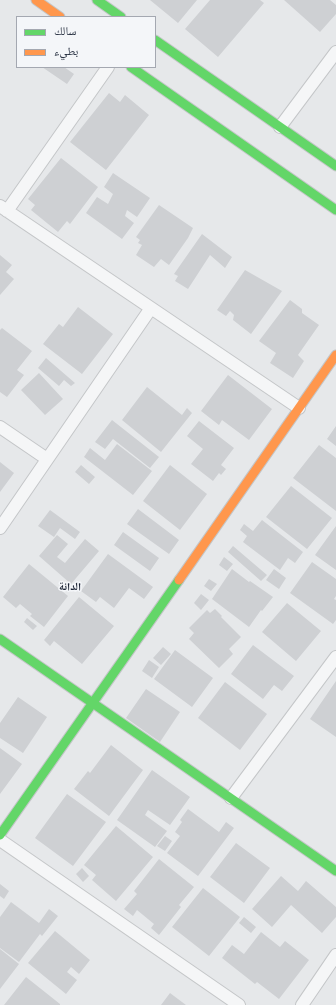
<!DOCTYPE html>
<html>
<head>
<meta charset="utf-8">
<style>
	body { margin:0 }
	#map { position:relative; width:336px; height:1005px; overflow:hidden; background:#e6e8ea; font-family:Poppins,"Noto Naskh Arabic",sans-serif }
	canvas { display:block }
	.legend { position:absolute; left:16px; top:16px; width:140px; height:52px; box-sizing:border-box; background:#f4f6f9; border:1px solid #a4a8b1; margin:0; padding:5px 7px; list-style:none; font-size:12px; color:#2b3445 }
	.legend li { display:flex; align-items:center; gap:8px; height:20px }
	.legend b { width:20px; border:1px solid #a4a8b1 }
</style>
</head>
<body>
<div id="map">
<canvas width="336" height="1005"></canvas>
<ul class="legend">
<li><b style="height:5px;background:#63d668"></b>سالك</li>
<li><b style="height:5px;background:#ff974d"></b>بطيء</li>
</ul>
</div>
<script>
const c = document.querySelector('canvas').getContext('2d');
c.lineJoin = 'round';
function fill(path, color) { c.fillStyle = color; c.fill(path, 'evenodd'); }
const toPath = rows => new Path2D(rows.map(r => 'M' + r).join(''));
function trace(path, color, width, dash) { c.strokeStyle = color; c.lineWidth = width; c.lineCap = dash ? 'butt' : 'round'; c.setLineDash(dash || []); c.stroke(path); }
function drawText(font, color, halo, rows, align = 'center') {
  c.font = font + ' Poppins,"Noto Naskh Arabic",sans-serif'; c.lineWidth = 3; c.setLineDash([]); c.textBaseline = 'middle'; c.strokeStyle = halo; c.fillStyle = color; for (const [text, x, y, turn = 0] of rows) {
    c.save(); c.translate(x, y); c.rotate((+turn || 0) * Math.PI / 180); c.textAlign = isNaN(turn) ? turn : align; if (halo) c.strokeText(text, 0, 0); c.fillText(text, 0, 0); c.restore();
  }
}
const building = toPath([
	[150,0,197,0,178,23],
	[210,0,260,0,264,3,218,57,185,29],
	[284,0,330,0,336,5,336,14,320,32],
	[42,67,64,67,74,74,67,84],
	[109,93,120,102,125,95,149,115,106,170,70,142],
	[61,158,98,187,70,224,67,221,58,232,31,210,35,205,28,199],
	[113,173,150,198,137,217,127,210,125,216,134,223,122,239,86,213,97,197,108,204,113,194,104,187],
	[159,205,193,228,188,238,169,265,161,259,154,267,136,255,142,245,138,243,140,240,136,237],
	[202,234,232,257,225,268,210,255,188,289,175,281,178,276,174,274],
	[0,255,12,265,6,272,14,279,0,295],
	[245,270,282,291,251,334,233,320,234,315,230,311,226,316,217,310],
	[290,300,302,309,302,313,319,325,298,355,304,361,293,378,270,363,276,353,259,341],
	[78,307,113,334,82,374,43,344,59,324,63,327],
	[2,328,32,351,17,370,24,375,7,397,0,392,0,330],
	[46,358,75,383,71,386,64,380,59,386,38,368],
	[39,373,63,399,45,415,21,390],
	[228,375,272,409,249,440,222,420,219,425,201,411],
	[147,387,182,415,187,408,192,413,161,452,122,420],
	[112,420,159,457,150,468,113,439,105,449,95,442],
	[199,421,234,448,221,465,226,469,221,475,219,473,213,481,191,464,203,449,187,436],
	[336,426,336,446,327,439],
	[117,444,152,471,133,495,84,457,90,448,105,460],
	[319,445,336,458,336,511,293,478],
	[0,462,14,473,0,492],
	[81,465,95,477,89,484,75,472],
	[170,465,207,494,180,530,143,501],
	[291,486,332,518,307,549,266,517],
	[138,509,179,540,169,554,127,524],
	[50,510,80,532,75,539,60,528,54,537,38,526],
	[262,520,303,552,295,563,288,558,280,570,243,542,247,536,240,530,244,524,253,531],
	[336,526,336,570,315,555],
	[123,532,159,558,150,571,114,545],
	[57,535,68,544,57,557,65,563,85,539,99,551,71,584,39,556],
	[233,546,267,575,261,581,228,552],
	[108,554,153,587,144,599,129,588,114,608,100,597,96,602,81,591],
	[224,557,233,564,227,571,219,565],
	[312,562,336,579,336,596,334,599,336,600,336,620,333,624,290,593],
	[29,564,68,596,44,627,30,616,32,614,20,604,16,608,3,597],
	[232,569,249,582,250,581,273,597,262,611,261,610,249,627,212,599],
	[274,569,286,578,279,589,266,580],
	[209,579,217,584,211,591,204,586],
	[201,594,209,600,201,610,194,603],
	[79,597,114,626,82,664,54,641,50,646,44,640],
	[287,603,321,631,296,661,262,632],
	[215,609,222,616,221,617,241,637,229,649,233,654,219,668,189,639,194,633,189,628,207,610,210,613],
	[27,618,37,626,33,630,24,622],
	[253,645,294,676,282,691,274,685,263,699,231,674],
	[163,647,171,654,161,665,153,658],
	[175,650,213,678,192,707,154,679],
	[149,660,159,667,152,678,142,671],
	[336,681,336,737,310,719],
	[225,682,267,714,240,750,198,718],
	[146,689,180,712,160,742,126,718],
	[18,697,47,717,23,753,0,738,0,723],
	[111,745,143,770,109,816,74,789,88,771,90,773],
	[0,748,22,764,0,794],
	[152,770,190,797,170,825,148,810,145,815,167,831,155,847,117,820],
	[67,794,106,822,73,866,35,838],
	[188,809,219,832,226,822,234,828,198,876,167,853,180,836,175,832,182,822,180,820],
	[116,826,153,857,116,901,92,880,96,875,84,865],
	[165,836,172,841,165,851,157,846],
	[236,843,270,868,244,903,210,877],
	[159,859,194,887,179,905,181,907,159,935,151,928,154,924,137,910,133,916,124,909,137,894,134,891],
	[82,868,89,876,83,882,76,874],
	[281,876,298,891,306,881,336,907,336,917,322,933,291,905,272,927,252,909],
	[0,884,9,891,4,899,0,896],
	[203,888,240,917,209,956,172,927],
	[11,902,39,923,49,909,58,916,42,936,40,934,19,962,0,948,0,917],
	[244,917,256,927,251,933,239,923],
	[55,931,90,960,79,974,71,967,67,972,77,980,66,994,28,963],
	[261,932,280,947,285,941,309,960,279,999,257,982,255,984,222,958,232,945,244,954],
	[0,949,19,964,0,989],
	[26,977,60,1004,60,1005,4,1005],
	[170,993,186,1005,161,1005]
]);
const street = toPath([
	[280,127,336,52],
	[0,206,299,408],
	[7,211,108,67],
	[0,427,47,459],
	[0,528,151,308],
	[231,798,336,657],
	[0,840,239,1005],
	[302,1005,336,955]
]);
const fast = toPath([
	[97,0,121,17],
	[155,40,336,166],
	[131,67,336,210],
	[0,639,336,871],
	[0,835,179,580]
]);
const slow = toPath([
	[36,0,60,17],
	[179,580,336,355]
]);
const neighbourhoodNames = [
	["الدانة",70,587]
];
fill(building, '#ced0d3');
trace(street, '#c4c6c8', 14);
trace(fast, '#c4c6c8', 11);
trace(slow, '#c4c6c8', 11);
trace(street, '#f5f6f7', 12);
trace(fast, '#63d668', 9);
trace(slow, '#ff974d', 9);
drawText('bold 11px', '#1d2536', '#f4f6f9', neighbourhoodNames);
</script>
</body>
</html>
